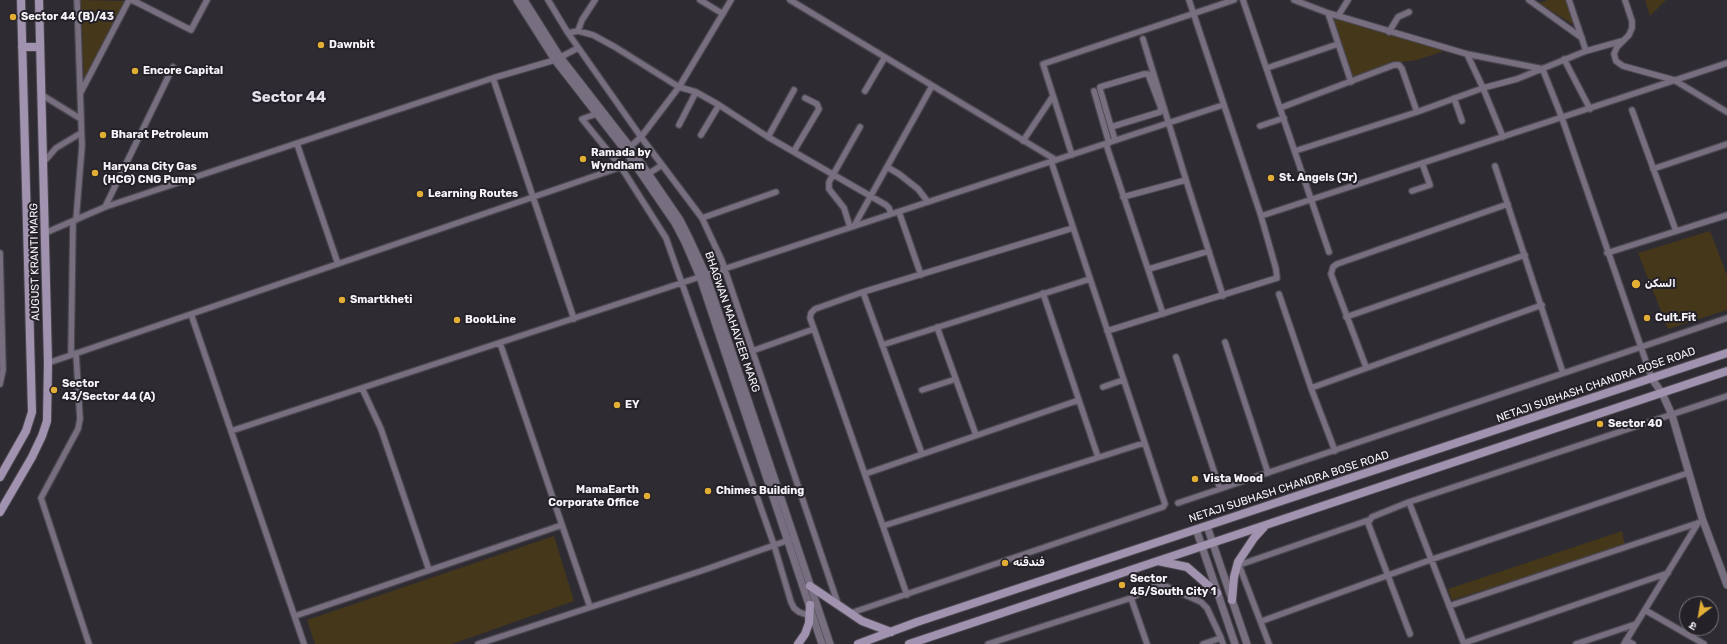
<!DOCTYPE html>
<html>
<head>
<meta charset="utf-8">
<style>
	body { margin:0 }
	#map { position:relative; width:1727px; height:644px; overflow:hidden; background:#2e2b32; font-family:Rubik,"Noto Sans Devanagari",sans-serif }
	canvas { display:block }
	.north { position:absolute; left:1679px; top:596px; width:40px; height:40px; box-sizing:border-box; background:#252128; border:1px solid #79757c; border-radius:50%; rotate:211deg; font-size:11px; font-weight:700; line-height:16px; text-align:center; color:#f6f4f9 }
	.north::after { content:''; display:block; margin:auto; width:14px; height:18px; background:#e3ae35; clip-path:polygon(50% 0,100% 100%,50% 72%,0 100%) }
</style>
</head>
<body>
<div id="map">
<canvas width="1727" height="644"></canvas>
<div class="north">उ</div>
</div>
<script>
const c = document.querySelector('canvas').getContext('2d');
c.lineJoin = 'round';
function fill(path, color) { c.fillStyle = color; c.fill(path, 'evenodd'); }
const toPath = rows => new Path2D(rows.map(r => 'M' + r).join(''));
function trace(path, color, width, dash) { c.strokeStyle = color; c.lineWidth = width; c.lineCap = dash ? 'butt' : 'round'; c.setLineDash(dash || []); c.stroke(path); }
function drawText(font, color, halo, rows, align = 'center') {
  c.font = font + ' Rubik,Cairo,sans-serif'; c.lineWidth = 4; c.setLineDash([]); c.textBaseline = 'middle'; c.strokeStyle = halo; c.fillStyle = color; for (const [text, x, y, turn = 0] of rows) {
    c.save(); c.translate(x, y); c.rotate((+turn || 0) * Math.PI / 180); c.textAlign = isNaN(turn) ? turn : align; if (halo) c.strokeText(text, 0, 0); c.fillText(text, 0, 0); c.restore();
  }
}
const green = toPath([
	[81,0,126,1,84,81],
	[1548,0,1567,0,1577,27,1539,3],
	[1645,0,1666,0,1650,16],
	[1331,17,1447,50,1417,60,1401,62,1352,80],
	[1710,231,1727,275,1727,310,1668,329,1638,253],
	[1622,531,1625,546,1452,600,1448,589],
	[554,536,574,601,452,644,315,644,307,620]
]);
const minor = toPath([
	[132,0,191,30,207,0],
	[548,0,568,33,641,137,702,218,722,261,838,604],
	[700,0,723,14],
	[790,0,1056,160],
	[1243,0,1329,252],
	[1294,0,1328,13,1467,54,1543,69],
	[1529,0,1582,38],
	[1569,0,1586,51],
	[1625,0,1632,21,1632,28,1629,35,1617,47,1614,54,1616,61,1623,66,1674,80,1727,112],
	[1328,13,1351,82],
	[1338,16,1348,0],
	[578,31,582,20,595,0],
	[1389,32,1398,17,1409,12],
	[568,33,578,31,593,35,615,47,679,87,696,92,719,105,768,137],
	[1143,39,1186,180,1223,296],
	[1467,54,1483,88,1503,137],
	[1564,59,1590,109],
	[1267,68,1338,44],
	[1543,70,1562,118,1652,379],
	[493,78,574,319],
	[794,90,768,137,886,205,889,208,891,214],
	[865,91,885,57],
	[1094,91,1109,143],
	[81,92,129,0],
	[42,95,81,119],
	[1454,98,1462,121],
	[1280,108,1394,65,1399,65,1402,69,1417,112],
	[1632,110,1676,231],
	[596,114,582,119,621,167,666,238,774,545,791,602,794,608,799,612,810,616],
	[679,125,696,92],
	[1260,126,1284,118],
	[1111,127,1160,112,1161,108,1148,74,1144,74,1100,87,1100,89,1111,127,1115,140],
	[701,135,719,105],
	[1023,141,1053,96],
	[297,144,338,264],
	[1106,144,1163,314],
	[630,147,641,137,679,87,731,0],
	[794,151,819,109,817,104,805,98],
	[1295,151,1417,112,1483,88,1517,79,1586,51,1622,41],
	[1072,155,1043,64,1234,0],
	[43,163,56,148,81,133],
	[1495,166,1563,373],
	[887,167,899,174,918,189,928,202],
	[1653,169,1727,144],
	[648,174,662,165],
	[1412,191,1430,185,1422,163],
	[1123,197,1186,180],
	[105,207,173,67],
	[899,212,921,275],
	[1261,216,1727,63],
	[702,218,776,192],
	[76,220,82,146,77,0],
	[854,226,932,86],
	[850,227,844,208,829,189,829,182,860,127],
	[45,233,105,207,493,78,555,60,578,48],
	[0,253,3,370,0,384],
	[1607,253,1727,215],
	[1149,269,1209,251],
	[863,292,922,454],
	[1043,293,1098,457],
	[1279,294,1311,388,1335,451],
	[191,314,304,644],
	[1346,317,1525,255],
	[937,327,976,435],
	[1107,331,1277,278,1276,269,1261,216,1189,0],
	[1225,342,1268,473],
	[500,343,590,607],
	[882,345,1090,279],
	[752,351,814,329],
	[76,353,80,419,78,429,41,498,89,644],
	[71,355,73,221],
	[1176,357,1220,489],
	[48,363,621,167,633,162],
	[1366,367,1331,274,1333,267,1337,264,1508,204],
	[1103,387,1123,380],
	[362,388,381,429,429,570],
	[1311,388,1542,305],
	[922,390,956,379],
	[231,431,1223,105],
	[865,474,1079,400],
	[1409,502,1727,396],
	[1178,503,1727,318],
	[883,526,1144,443],
	[907,595,814,329,810,318,811,313,815,309,863,292,1073,228],
	[1131,598,1147,644],
	[1449,606,1698,523],
	[1645,610,1704,644],
	[851,613,1163,507,1165,504,1051,161],
	[295,616,562,525],
	[1262,621,1430,560,1688,473],
	[1410,634,1368,523,1372,517,1409,502,1464,644],
	[1221,638,1223,644],
	[1626,640,1633,644],
	[1464,643,1668,573],
	[478,644,701,571,789,540],
	[988,644,1131,598,1155,586,1163,585,1201,602,1207,608,1221,638,1203,644],
	[1269,644,1239,565,1369,520],
	[1576,644,1636,624],
	[1624,644,1698,523]
]);
const tertiary = toPath([
	[517,0,555,60,625,150,675,223,685,242,700,277,822,644],
	[524,0,560,57,630,147,680,220,690,240,706,275,830,644],
	[1652,379,1662,393,1672,415,1702,518,1727,585],
	[1207,526,1247,644],
	[1196,529,1235,644]
]);
const secondary = toPath([
	[22,47,40,47],
	[0,477,26,431,32,412,21,0],
	[0,512,32,457,42,436,47,421,48,363,39,0],
	[1158,561,1187,567,1217,593],
	[810,586,862,621,891,632],
	[1232,600,1234,577,1238,562,1254,538,1264,527],
	[798,644,805,634,809,623,810,605],
	[858,644,917,622,1727,353],
	[909,644,1727,371]
]);
const markers = [
	[13,17,4,"#e3ae35"],
	[321,45,4,"#e3ae35"],
	[135,71,4,"#e3ae35"],
	[103,135,4,"#e3ae35"],
	[583,159,4,"#e3ae35"],
	[95,173,4,"#e3ae35"],
	[1271,178,4,"#e3ae35"],
	[420,194,4,"#e3ae35"],
	[1636,284,5,"#e3ae35"],
	[342,300,4,"#e3ae35"],
	[1647,318,4,"#e3ae35"],
	[457,320,4,"#e3ae35"],
	[54,390,4,"#e3ae35"],
	[617,405,4,"#e3ae35"],
	[1600,424,4,"#e3ae35"],
	[1195,479,4,"#e3ae35"],
	[708,491,4,"#e3ae35"],
	[647,496,4,"#e3ae35"],
	[1005,563,4,"#e3ae35"],
	[1122,585,4,"#e3ae35"]
];
const poiNames = [
	["Sector 44 (B)/43",21,17],
	["Dawnbit",329,45],
	["Encore Capital",143,71],
	["Bharat Petroleum",111,135],
	["Ramada by",591,153],
	["Wyndham",591,166],
	["Haryana City Gas",103,167],
	["(HCG) CNG Pump",103,180],
	["St. Angels (Jr)",1279,178],
	["Learning Routes",428,194],
	["السكن",1645,284],
	["Smartkheti",350,300],
	["Cult.Fit",1655,318],
	["BookLine",465,320],
	["Sector",62,384],
	["43/Sector 44 (A)",62,397],
	["EY",625,405],
	["Sector 40",1608,424],
	["Vista Wood",1203,479],
	["MamaEarth",639,490,"right"],
	["Corporate Office",639,503,"right"],
	["Chimes Building",716,491],
	["فندقنه",1013,563],
	["Sector",1130,579],
	["45/South City 1",1130,592]
];
const streetNames = [
	["AUGUST KRANTI MARG",35,262,-91],
	["BHAGWAN MAHAVEER MARG",732,322,71],
	["NETAJI SUBHASH CHANDRA BOSE ROAD",1596,385,-19],
	["NETAJI SUBHASH CHANDRA BOSE ROAD",1289,487,-18]
];
const districtNames = [
	["Sector 44",289,98]
];
fill(green, '#45371a');
trace(minor, '#4a474e', 8);
trace(tertiary, '#4a474e', 9);
trace(secondary, '#4a474e', 10);
trace(minor, '#776e80', 5.5);
trace(tertiary, '#776e80', 7);
trace(secondary, '#a193b0', 8);
for (const [x, y, r, color] of markers) { const dot = new Path2D(); dot.arc(x, y, r, 0, 2 * Math.PI); c.fillStyle = color; c.fill(dot); trace(dot, '#252128', 1.5); }
drawText('bold 11px', '#f6f4f9', '#252128', poiNames, 'left');
drawText('11px', '#f6f4f9', '#252128', streetNames);
drawText('bold 15px', '#e4e0ea', '#252128', districtNames);
</script>
</body>
</html>
